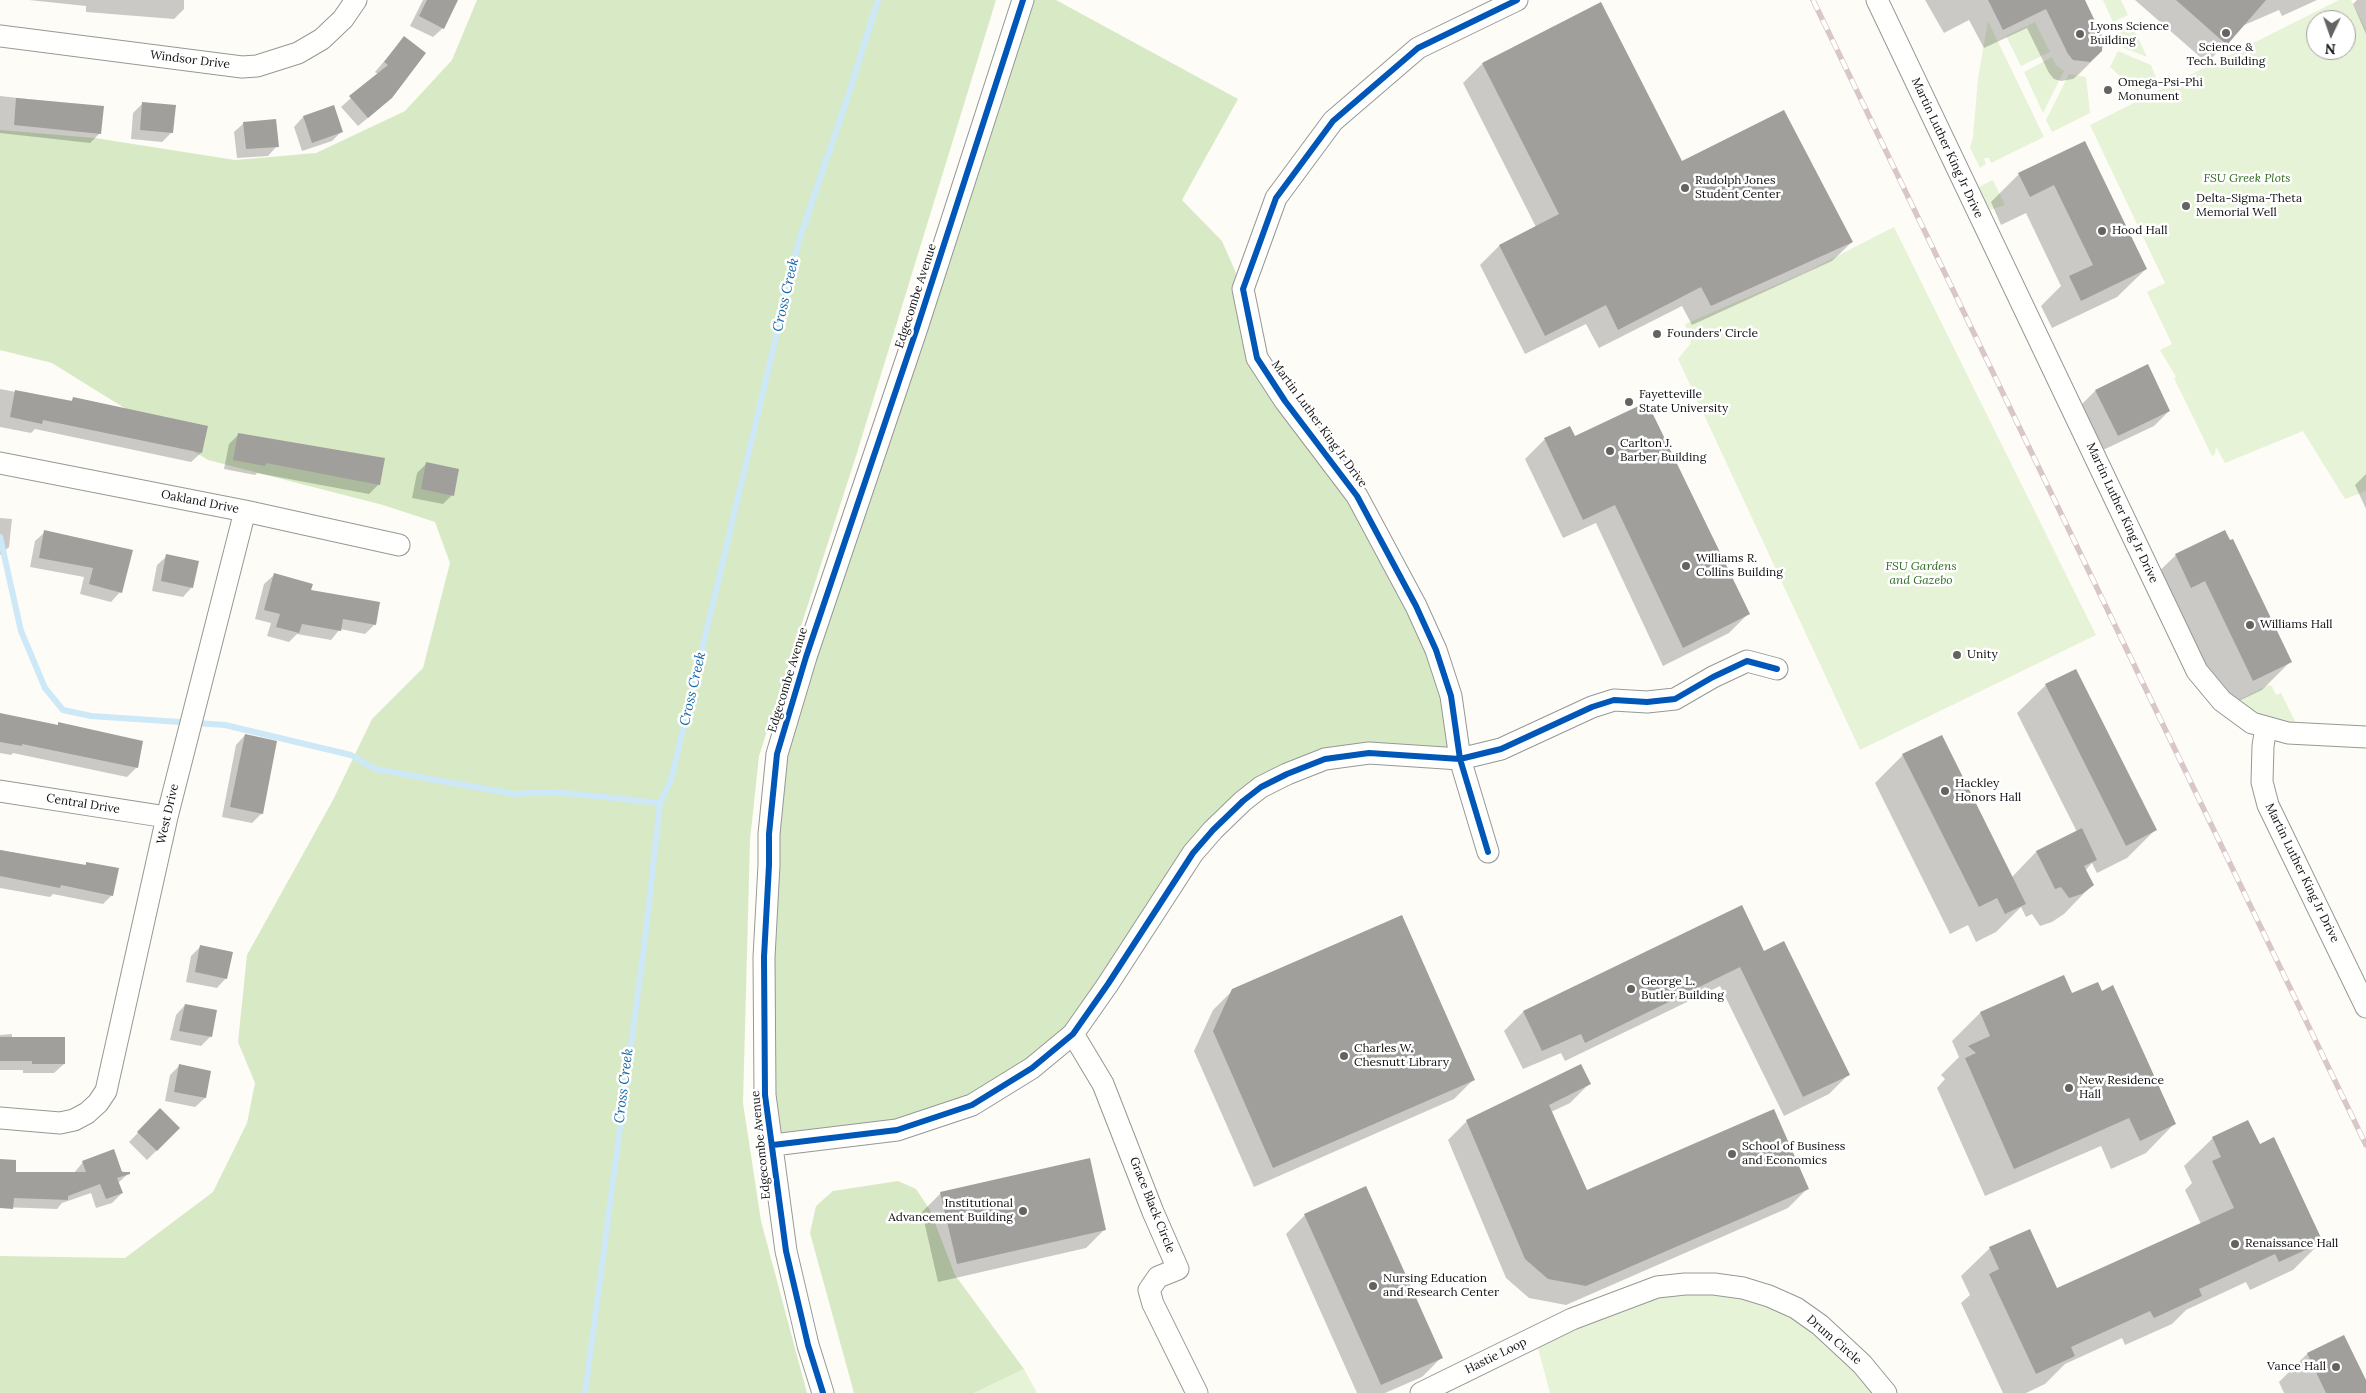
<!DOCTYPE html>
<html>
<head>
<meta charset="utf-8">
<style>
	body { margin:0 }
	#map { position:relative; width:2366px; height:1393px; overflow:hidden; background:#fdfcf7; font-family:Lora,serif }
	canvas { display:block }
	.north { position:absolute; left:2306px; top:10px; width:50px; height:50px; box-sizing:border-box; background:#fff; border:1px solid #a0a0a0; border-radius:50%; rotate:183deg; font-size:14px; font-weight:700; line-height:20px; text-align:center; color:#111 }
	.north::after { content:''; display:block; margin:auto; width:18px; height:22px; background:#646362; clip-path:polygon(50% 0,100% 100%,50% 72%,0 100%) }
</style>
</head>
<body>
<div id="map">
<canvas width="2366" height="1393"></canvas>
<div class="north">N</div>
</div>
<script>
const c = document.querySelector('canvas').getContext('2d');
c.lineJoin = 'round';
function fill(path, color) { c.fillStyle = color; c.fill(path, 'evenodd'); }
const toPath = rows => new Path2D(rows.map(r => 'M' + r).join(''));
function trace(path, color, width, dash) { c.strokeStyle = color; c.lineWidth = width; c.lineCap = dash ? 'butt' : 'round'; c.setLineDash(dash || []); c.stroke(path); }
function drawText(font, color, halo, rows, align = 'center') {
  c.font = font + ' Lora,serif'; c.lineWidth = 5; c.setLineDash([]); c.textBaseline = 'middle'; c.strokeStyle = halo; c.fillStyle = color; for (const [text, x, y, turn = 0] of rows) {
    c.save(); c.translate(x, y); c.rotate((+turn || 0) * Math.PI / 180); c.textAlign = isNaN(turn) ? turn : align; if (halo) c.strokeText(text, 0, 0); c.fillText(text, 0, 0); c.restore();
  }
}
const green = toPath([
	[2103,0,2121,0,2128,15,2113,22],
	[2339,0,2351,0,2366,29,2366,491,2345,499,2303,431,2225,463,2216,447,2215,454,2212,456,2174,378,2176,377,2160,350,2172,344,2147,292,2165,283,2090,125],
	[2316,20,2346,20,2346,50,2316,50],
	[1988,21,2044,137,1991,163,1989,158,1984,158,1986,164,1980,168,1970,148,1973,137,1978,78],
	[2130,21,2147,57,2119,46,2119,38,2116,28],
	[2035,22,2050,52,2021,66,2006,36],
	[2118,51,2151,65,2157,80,2136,91,2110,67],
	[2052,57,2056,65,2064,71,2043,113,2024,72],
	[2069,74,2086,77,2090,113,2052,132,2046,120],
	[1993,180,2005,205,1990,210,1977,188],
	[1894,227,2096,635,1860,750,1678,359,1691,343,1685,324,1806,272],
	[2268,685,2272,686,2276,695,2281,693,2297,725,2265,717,2236,701],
	[1657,1287,1769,1296,1886,1393,1550,1393,1535,1337],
	[1024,1369,1037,1393,974,1393]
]);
const forest = toPath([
	[477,0,996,0,856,456,759,756,750,840,743,1103,761,1221,807,1393,0,1393,0,1256,125,1258,213,1192,247,1123,255,1083,238,1042,247,955,333,800,372,719,423,668,450,563,435,522,383,505,208,460,52,363,0,350,0,130,95,138,235,160,316,153,405,111,452,60],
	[1023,0,1056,0,1238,99,1182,200,1222,241,1243,289,1257,358,1416,606,1460,759,1369,753,1243,801,1064,1043,993,1093,907,1127,773,1145,765,1039,777,754],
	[898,1181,916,1189,930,1210,955,1275,1024,1369,974,1393,854,1393,810,1233,816,1206,833,1191]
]);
const shadow = toPath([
	[29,0,184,0,184,9,174,19,86,12,86,6],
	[423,0,456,0,443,28,433,37,410,26],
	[1925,0,2084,0,2102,38,2103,44,2099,54,2079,74,2073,79,2061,81,2054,79,2049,73,2027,28,1984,48,1969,20,1944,33],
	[2135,0,2317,0,2282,16,2279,10,2242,26,2207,63],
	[2357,0,2366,0,2366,34,2353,4],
	[404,38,381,107,358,126,341,107,378,74,375,72],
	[1482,64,1682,163,1852,242,1832,261,1692,325,1682,306,1599,348,1586,324,1525,354,1480,265,1499,246,1536,227,1463,83],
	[0,96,102,107,100,133,90,143,0,133],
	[143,103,172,132,162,142,131,139,133,113],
	[333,107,342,131,332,141,302,151,294,127,303,117],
	[244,123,277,146,268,156,237,158,234,132],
	[2084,143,2146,269,2117,297,2052,328,2041,306,2061,286,2026,213,2001,225,1991,202,2019,174],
	[0,389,70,402,73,399,201,453,191,462,35,429,31,433,0,427],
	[2095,391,2169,411,2154,426,2103,450,2081,405],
	[1569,428,1574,438,1749,613,1729,633,1663,666,1596,523,1563,538,1525,459,1544,440],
	[239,434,379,484,369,494,257,473,255,475,224,469,229,444],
	[427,463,452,495,443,504,412,498,417,473],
	[2366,474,2366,509,2355,485],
	[0,518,12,519,9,547,0,555],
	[45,532,132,551,120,592,111,602,80,594,84,577,30,567,35,541],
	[2225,532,2290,662,2262,690,2224,708,2147,583,2176,555],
	[167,556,192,587,183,597,152,591,157,565],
	[274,575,310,591,375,624,365,634,340,629,331,640,297,634,289,642,267,636,271,623,255,619,264,584],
	[2046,685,2155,830,2127,858,2097,873,2092,863,2085,871,2092,885,2064,914,2052,922,2040,926,2032,914,2026,917,2021,907,1996,932,1976,942,1968,925,1950,934,1875,783,1903,755,2012,877,2036,852,2077,832,2017,713],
	[0,714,56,726,59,724,137,767,127,777,13,753,11,755,0,753],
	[245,735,262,813,252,823,222,817,236,745],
	[0,850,84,866,87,863,112,895,103,904,53,894,50,897,0,888],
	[1741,907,1764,953,1848,1075,1829,1094,1784,1116,1720,986,1565,1061,1561,1053,1523,1069,1504,1031,1523,1012],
	[201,946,226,978,217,988,186,982,191,956],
	[2063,976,2072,995,2174,1124,2146,1153,2111,1169,2101,1146,1985,1196,1937,1088,1945,1079,1941,1075,1959,1057,1952,1041,1980,1013],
	[1233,990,1473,1080,1454,1099,1254,1187,1194,1051,1213,1010],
	[185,1005,210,1037,201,1046,170,1040,176,1015],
	[12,1034,12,1038,64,1064,54,1073,23,1073,23,1070,0,1070,0,1035],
	[179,1066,205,1098,195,1107,165,1101,170,1075],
	[1589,1084,1570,1103,1551,1112,1586,1192,1808,1188,1788,1208,1566,1305,1529,1298,1506,1278,1448,1140,1467,1121],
	[160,1110,179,1128,147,1160,129,1142],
	[2213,1138,2259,1145,2321,1242,2293,1270,2250,1290,2246,1282,2186,1310,2172,1324,2125,1345,2122,1338,2065,1364,2045,1384,2026,1393,2003,1393,1961,1303,1970,1295,1961,1276,1990,1248,2057,1290,2201,1224,2185,1190,2192,1183,2184,1166],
	[0,1160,14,1173,74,1173,83,1162,129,1173,118,1183,122,1193,112,1203,96,1208,91,1193,62,1203,57,1209,0,1207],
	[941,1193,1105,1229,1086,1248,938,1282,922,1212],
	[1305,1215,1441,1358,1422,1377,1385,1393,1357,1393,1286,1234],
	[2343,1337,2366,1383,2366,1393,2284,1393,2279,1382,2307,1354]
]);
const stream = toPath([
	[0,537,21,631,45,688,63,710,91,716,225,725,351,755,375,769,514,794,555,792,660,803],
	[585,1393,645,939,660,803,671,780,799,240,847,99,878,0]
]);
const building = toPath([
	[427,0,458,0,444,29,419,16],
	[1988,0,2085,0,2103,38,2102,51,2090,62,2073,60,2068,54,2046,9,2003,30],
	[2176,0,2266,0,2227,45],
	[1601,2,1682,161,1784,110,1853,242,1711,306,1701,287,1618,330,1606,305,1545,336,1499,245,1559,214,1482,63],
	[404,36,426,53,392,98,368,118,349,96,388,65,384,62],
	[16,98,104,106,101,134,14,125],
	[142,102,176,105,173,133,140,130],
	[334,105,343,132,312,143,303,116],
	[276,119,279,147,246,149,243,122],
	[2085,141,2147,269,2081,301,2069,276,2093,265,2054,185,2030,197,2018,173],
	[2148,364,2170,411,2118,436,2095,390],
	[15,390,72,401,73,397,208,426,202,453,43,420,42,424,10,417],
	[1647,402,1750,614,1683,648,1615,505,1583,520,1544,438,1570,426,1575,436],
	[238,433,385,458,380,485,266,463,265,466,233,460],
	[426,462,459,469,454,496,421,489],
	[44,530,133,550,122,593,89,584,93,568,39,558],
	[2225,530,2230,540,2233,539,2292,662,2253,681,2205,581,2191,588,2175,554],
	[166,554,199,561,193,588,161,581],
	[274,573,313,584,311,590,380,602,376,625,343,619,341,631,302,624,299,633,276,627,280,614,264,610],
	[2076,669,2157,830,2126,846,2045,684],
	[0,713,58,725,58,722,143,741,138,768,22,744,22,746,0,742],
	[245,734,277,741,263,814,230,807],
	[1942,735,2026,904,2005,914,1997,898,1979,907,1902,754],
	[2082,828,2097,860,2084,866,2094,885,2082,894,2069,898,2061,887,2055,889,2036,851],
	[0,850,86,865,86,862,119,868,113,896,61,885,60,888,0,876],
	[1742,905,1764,951,1784,941,1850,1075,1803,1097,1740,967,1585,1043,1581,1034,1542,1051,1523,1011],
	[1402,915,1475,1080,1273,1168,1213,1031,1232,989],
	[200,945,233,952,227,979,195,972],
	[2064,975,2072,993,2098,982,2102,991,2113,985,2176,1124,2140,1141,2129,1118,2014,1169,1965,1058,1976,1053,1968,1046,1990,1036,1980,1012],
	[185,1004,217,1010,212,1037,179,1031],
	[0,1037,65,1037,65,1064,32,1064,32,1061,0,1061],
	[179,1064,211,1071,206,1098,174,1092],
	[1581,1064,1591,1084,1549,1105,1587,1190,1774,1109,1809,1189,1586,1286,1548,1279,1525,1259,1466,1120],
	[160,1108,180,1128,157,1151,137,1132],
	[2248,1120,2260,1144,2274,1137,2323,1242,2279,1262,2275,1254,2199,1289,2202,1296,2154,1318,2150,1311,2071,1347,2075,1356,2036,1374,1989,1274,1999,1269,1989,1247,2030,1229,2057,1288,2234,1208,2212,1161,2221,1157,2212,1137],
	[114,1149,122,1172,130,1172,130,1174,117,1178,123,1193,106,1199,100,1184,68,1196,68,1200,14,1198,13,1209,0,1208,0,1159,16,1160,16,1172,86,1172,82,1161],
	[1090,1158,1106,1230,957,1264,940,1192],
	[1366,1186,1443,1358,1381,1385,1304,1214],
	[2344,1335,2366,1380,2366,1393,2326,1393,2307,1353]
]);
const minor = toPath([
	[1877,0,2197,671,2222,701,2252,723,2288,733,2366,737],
	[0,36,242,67,257,66,298,53,322,39,343,19,356,0],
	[0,463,245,511,399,545],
	[2266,727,2263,746,2262,782,2268,805,2366,1007],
	[0,791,167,817],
	[1488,852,1460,759,1451,696,1436,650,1416,606,1357,496,1285,401,1257,358,1243,289,1276,198,1333,121,1418,48,1517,0],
	[1073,1034,1103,1084,1153,1212,1178,1269,1158,1277,1149,1290,1153,1304,1197,1393],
	[0,1118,60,1123,74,1120,87,1113,98,1103,106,1091,167,817,245,511],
	[773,1145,897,1130,972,1105,1032,1068,1073,1034,1108,984,1193,853,1213,830,1243,801,1261,787,1287,774,1325,759,1369,753,1460,759,1501,749,1592,707,1614,700,1647,702,1675,699,1713,677,1747,661,1777,669],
	[823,1393,808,1345,786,1251,765,1095,764,957,769,865,769,834,777,754,806,657,917,328,1023,0],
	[1421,1393,1572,1319,1657,1287,1685,1284,1714,1284,1743,1288,1769,1296,1796,1308,1820,1325,1862,1364,1886,1393]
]);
const rail = toPath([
	[1813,0,2366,1145]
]);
const cycleway = toPath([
	[1488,852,1460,759,1451,696,1436,650,1416,606,1357,496,1285,401,1257,358,1243,289,1276,198,1333,121,1418,48,1517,0],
	[773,1145,897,1130,972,1105,1032,1068,1073,1034,1108,984,1193,853,1213,830,1243,801,1261,787,1287,774,1325,759,1369,753,1460,759,1501,749,1592,707,1614,700,1647,702,1675,699,1713,677,1747,661,1777,669],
	[823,1393,808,1345,786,1251,765,1095,764,957,769,865,769,834,777,754,806,657,917,328,1023,0]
]);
const markers = [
	[2226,33,5,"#646362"],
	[2080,34,5,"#646362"],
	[2108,90,5,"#646362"],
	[1685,188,5,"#646362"],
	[2186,206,5,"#646362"],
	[2102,231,5,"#646362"],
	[1657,334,5,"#646362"],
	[1629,402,5,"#646362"],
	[1610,451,5,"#646362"],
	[1686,566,5,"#646362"],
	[2250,625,5,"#646362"],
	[1957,655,5,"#646362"],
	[1945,791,5,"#646362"],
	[1631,989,5,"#646362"],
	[1344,1056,5,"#646362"],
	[2069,1088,5,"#646362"],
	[1732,1154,5,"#646362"],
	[1023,1211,5,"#646362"],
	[2235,1244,5,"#646362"],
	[1373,1286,5,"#646362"],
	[2336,1367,5,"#646362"]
];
const poiNames = [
	["Lyons Science",2090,27],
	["Building",2090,41],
	["Science &",2226,48,"center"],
	["Tech. Building",2226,62,"center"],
	["Omega-Psi-Phi",2118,83],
	["Monument",2118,97],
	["Rudolph Jones",1695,181],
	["Student Center",1695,195],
	["Delta-Sigma-Theta",2196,199],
	["Memorial Well",2196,213],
	["Hood Hall",2112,231],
	["Founders' Circle",1667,334],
	["Fayetteville",1639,395],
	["State University",1639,409],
	["Carlton J.",1620,444],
	["Barber Building",1620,458],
	["Williams R.",1696,559],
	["Collins Building",1696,573],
	["Williams Hall",2260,625],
	["Unity",1967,655],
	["Hackley",1955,784],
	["Honors Hall",1955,798],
	["George L.",1641,982],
	["Butler Building",1641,996],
	["Charles W.",1354,1049],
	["Chesnutt Library",1354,1063],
	["New Residence",2079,1081],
	["Hall",2079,1095],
	["School of Business",1742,1147],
	["and Economics",1742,1161],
	["Institutional",1013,1204,"right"],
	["Advancement Building",1013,1218,"right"],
	["Renaissance Hall",2245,1244],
	["Nursing Education",1383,1279],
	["and Research Center",1383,1293],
	["Vance Hall",2326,1367,"right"]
];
const streetNames = [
	["Windsor Drive",190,60,7],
	["Martin Luther King Jr Drive",1947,148,65],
	["Edgecombe Avenue",916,296,-72],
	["Martin Luther King Jr Drive",1319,424,54],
	["Oakland Drive",200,502,11],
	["Martin Luther King Jr Drive",2122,513,65],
	["Edgecombe Avenue",788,680,-73],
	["Central Drive",83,804,9],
	["West Drive",168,814,-77],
	["Martin Luther King Jr Drive",2302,873,64],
	["Edgecombe Avenue",761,1145,-96],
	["Grace Black Circle",1152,1205,68],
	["Drum Circle",1834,1340,41],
	["Hastie Loop",1496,1356,-26]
];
const parkNames = [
	["FSU Greek Plots",2247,179],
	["FSU Gardens",1921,567],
	["and Gazebo",1921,581]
];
const waterNames = [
	["Cross Creek",786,295,-77],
	["Cross Creek",693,689,-77],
	["Cross Creek",624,1086,-83]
];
fill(green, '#e7f3d7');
fill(forest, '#d8eac5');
fill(shadow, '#0003');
trace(stream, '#cde8f7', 6);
fill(building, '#a19f9c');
trace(minor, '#979795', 23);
trace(minor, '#fffffe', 21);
trace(rail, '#d9c6c7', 5.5);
trace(rail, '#fff', 4, [11]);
trace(cycleway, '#0057b8', 6);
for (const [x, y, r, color] of markers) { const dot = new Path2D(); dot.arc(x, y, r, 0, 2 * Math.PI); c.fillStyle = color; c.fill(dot); trace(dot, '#fff', 2); }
drawText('12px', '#111', '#fff', poiNames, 'left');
drawText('12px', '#111', '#fff', streetNames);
drawText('italic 12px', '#2f6b1f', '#fff', parkNames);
drawText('italic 14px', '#1768a6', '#fff', waterNames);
</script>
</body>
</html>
